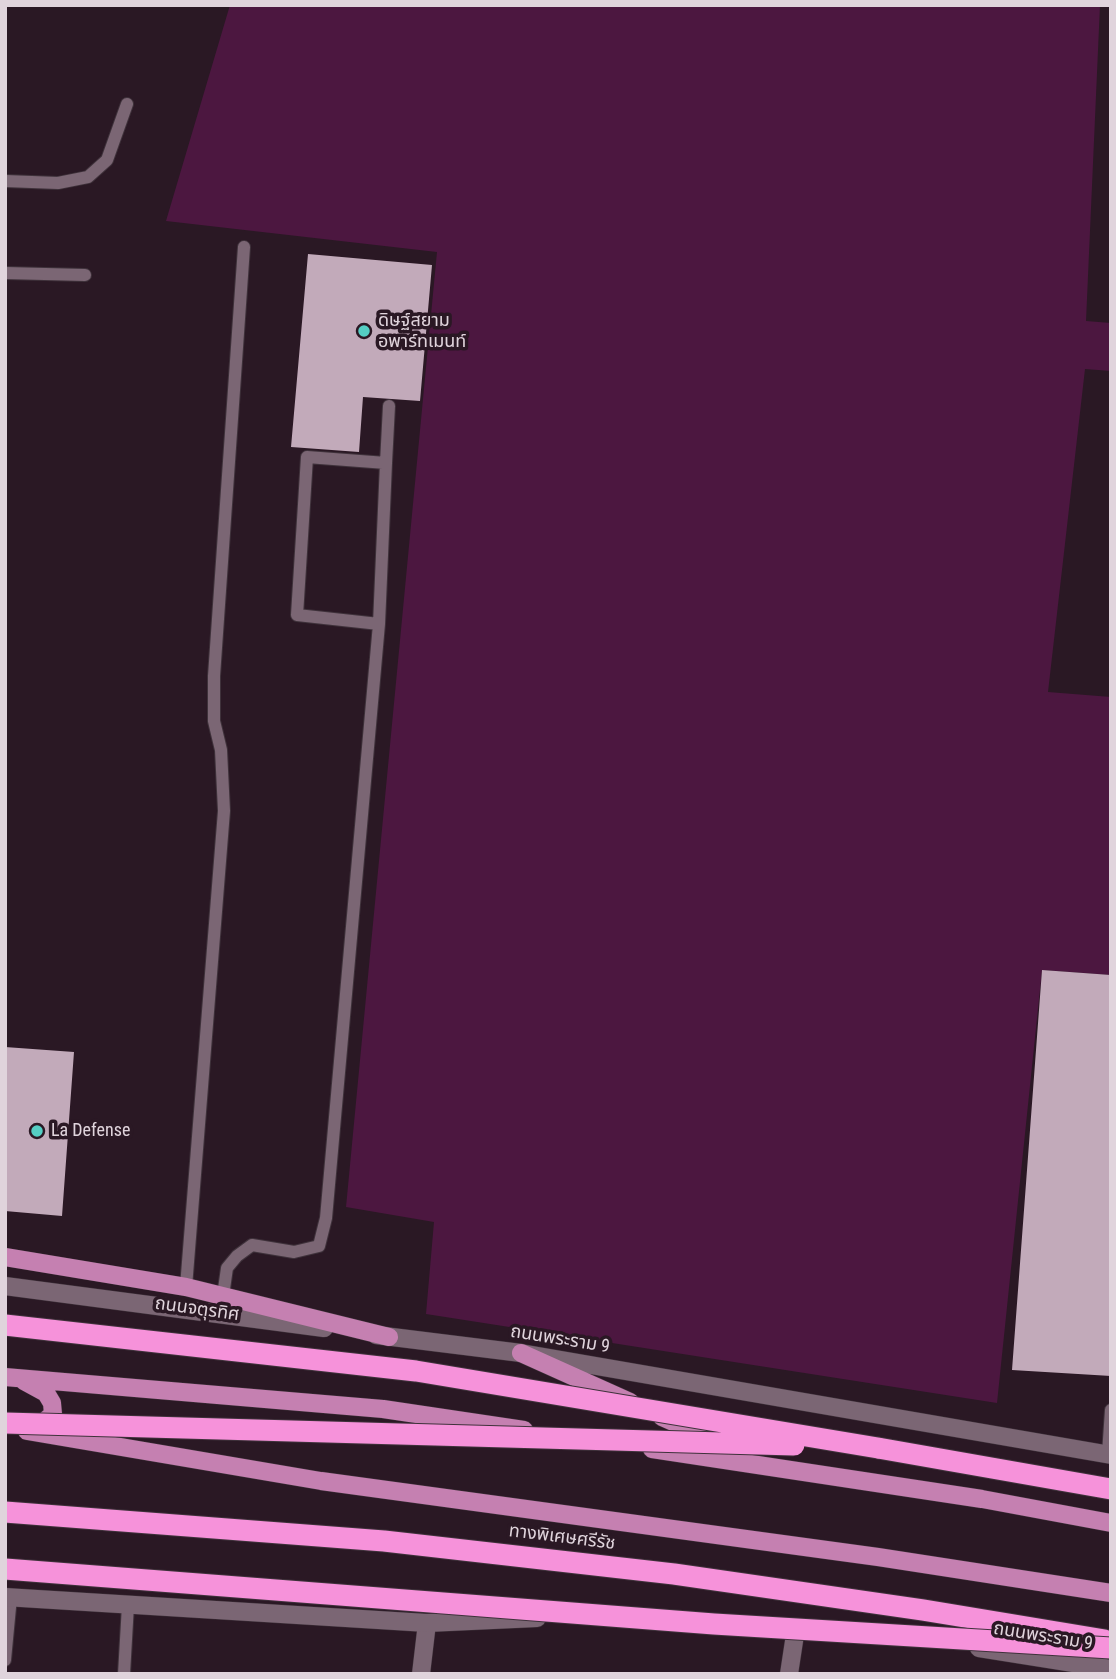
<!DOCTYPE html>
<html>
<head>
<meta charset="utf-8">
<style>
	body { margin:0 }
	#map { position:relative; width:1116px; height:1679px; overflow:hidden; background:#2a1824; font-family:"Roboto Condensed",sans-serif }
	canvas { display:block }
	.frame { position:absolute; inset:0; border:7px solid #e0d4dc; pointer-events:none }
</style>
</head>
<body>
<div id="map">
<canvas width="1116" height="1679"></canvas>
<div class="frame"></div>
</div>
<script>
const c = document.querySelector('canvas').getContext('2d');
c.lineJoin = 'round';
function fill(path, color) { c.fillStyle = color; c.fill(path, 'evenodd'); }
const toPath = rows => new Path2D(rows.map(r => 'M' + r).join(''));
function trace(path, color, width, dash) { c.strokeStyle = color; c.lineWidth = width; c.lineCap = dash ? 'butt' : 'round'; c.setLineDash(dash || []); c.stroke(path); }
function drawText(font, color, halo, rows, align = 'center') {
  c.font = font + ' "Roboto Condensed","Noto Sans Thai",sans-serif'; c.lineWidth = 7; c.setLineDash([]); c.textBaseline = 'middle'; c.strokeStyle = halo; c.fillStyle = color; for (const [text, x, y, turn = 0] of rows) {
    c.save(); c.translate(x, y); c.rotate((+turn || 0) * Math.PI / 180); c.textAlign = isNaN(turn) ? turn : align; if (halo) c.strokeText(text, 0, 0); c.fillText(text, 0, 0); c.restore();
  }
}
const green = toPath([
	[230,5,1100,5,1086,321,1111,323,1111,371,1085,369,1048,692,1111,697,1111,975,1042,970,997,1403,426,1314,434,1222,346,1207,437,252,166,221]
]);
const building = toPath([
	[308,254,432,265,420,401,363,397,359,452,291,447],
	[1042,970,1111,975,1111,1376,1012,1370],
	[5,1047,74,1052,62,1216,5,1211]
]);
const lane = toPath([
	[5,181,58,183,88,177,107,160,127,104],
	[5,273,85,275],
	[386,463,389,406],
	[186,1287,224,811,221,750,214,721,214,676,244,247],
	[223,1296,227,1268,237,1256,252,1245,294,1252,319,1246,326,1218,379,624,386,463,307,457,297,615,379,624],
	[1108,1454,1111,1410],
	[5,1660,11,1597],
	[124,1674,128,1605]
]);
const street = toPath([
	[421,1674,427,1623],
	[789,1674,796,1628]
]);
const secondary = toPath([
	[5,1286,324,1328],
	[376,1335,521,1353,1111,1455],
	[5,1597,427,1623,537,1618],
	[979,1648,1111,1669]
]);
const primary = toPath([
	[5,1257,186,1287,389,1337],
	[521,1353,630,1402],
	[5,1377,383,1409,524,1430],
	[24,1381,46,1393,52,1403,53,1414,37,1428],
	[662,1417,716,1441],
	[27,1431,321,1481,878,1557,1111,1593],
	[652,1449,982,1499,1111,1523]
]);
const highway = toPath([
	[878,1448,1111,1489],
	[5,1512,384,1541,674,1574,923,1610,1105,1640]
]);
const highwayBridge = toPath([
	[5,1325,416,1371,878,1448],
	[5,1423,794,1445],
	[5,1569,714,1624,1111,1648]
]);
const markers = [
	[364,331,7,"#55cec4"],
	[37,1131,7,"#55cec4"]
];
const poiNames = [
	["ดิษฐ์สยาม",378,321],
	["อพาร์ทเมนท์",378,342],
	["La Defense",51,1131]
];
const streetNames = [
	["ถนนจตุรทิศ",197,1310,8],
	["ถนนพระราม 9",560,1340,9],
	["ทางพิเศษศรีรัช",562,1538,7],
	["ถนนพระราม 9",1043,1637,9]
];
fill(green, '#4c1740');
fill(building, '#c2aaba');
trace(lane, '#3f323b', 14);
trace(street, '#3f323b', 19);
trace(secondary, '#3f323b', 19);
trace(primary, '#3f323b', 19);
trace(highway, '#3f323b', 23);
trace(lane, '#7b6674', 12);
trace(street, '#7b6674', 18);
trace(secondary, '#7b6674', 18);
trace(primary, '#c580b1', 18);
trace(highway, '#f692da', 21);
trace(highwayBridge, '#3f323b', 23, []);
trace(highwayBridge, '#f692da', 21);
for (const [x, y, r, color] of markers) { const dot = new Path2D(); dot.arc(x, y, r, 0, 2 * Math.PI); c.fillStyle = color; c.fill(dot); trace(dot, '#2a1824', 2.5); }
drawText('18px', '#e0d4dc', '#2a1824', poiNames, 'left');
drawText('18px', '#e0d4dc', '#2a1824', streetNames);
</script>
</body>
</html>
